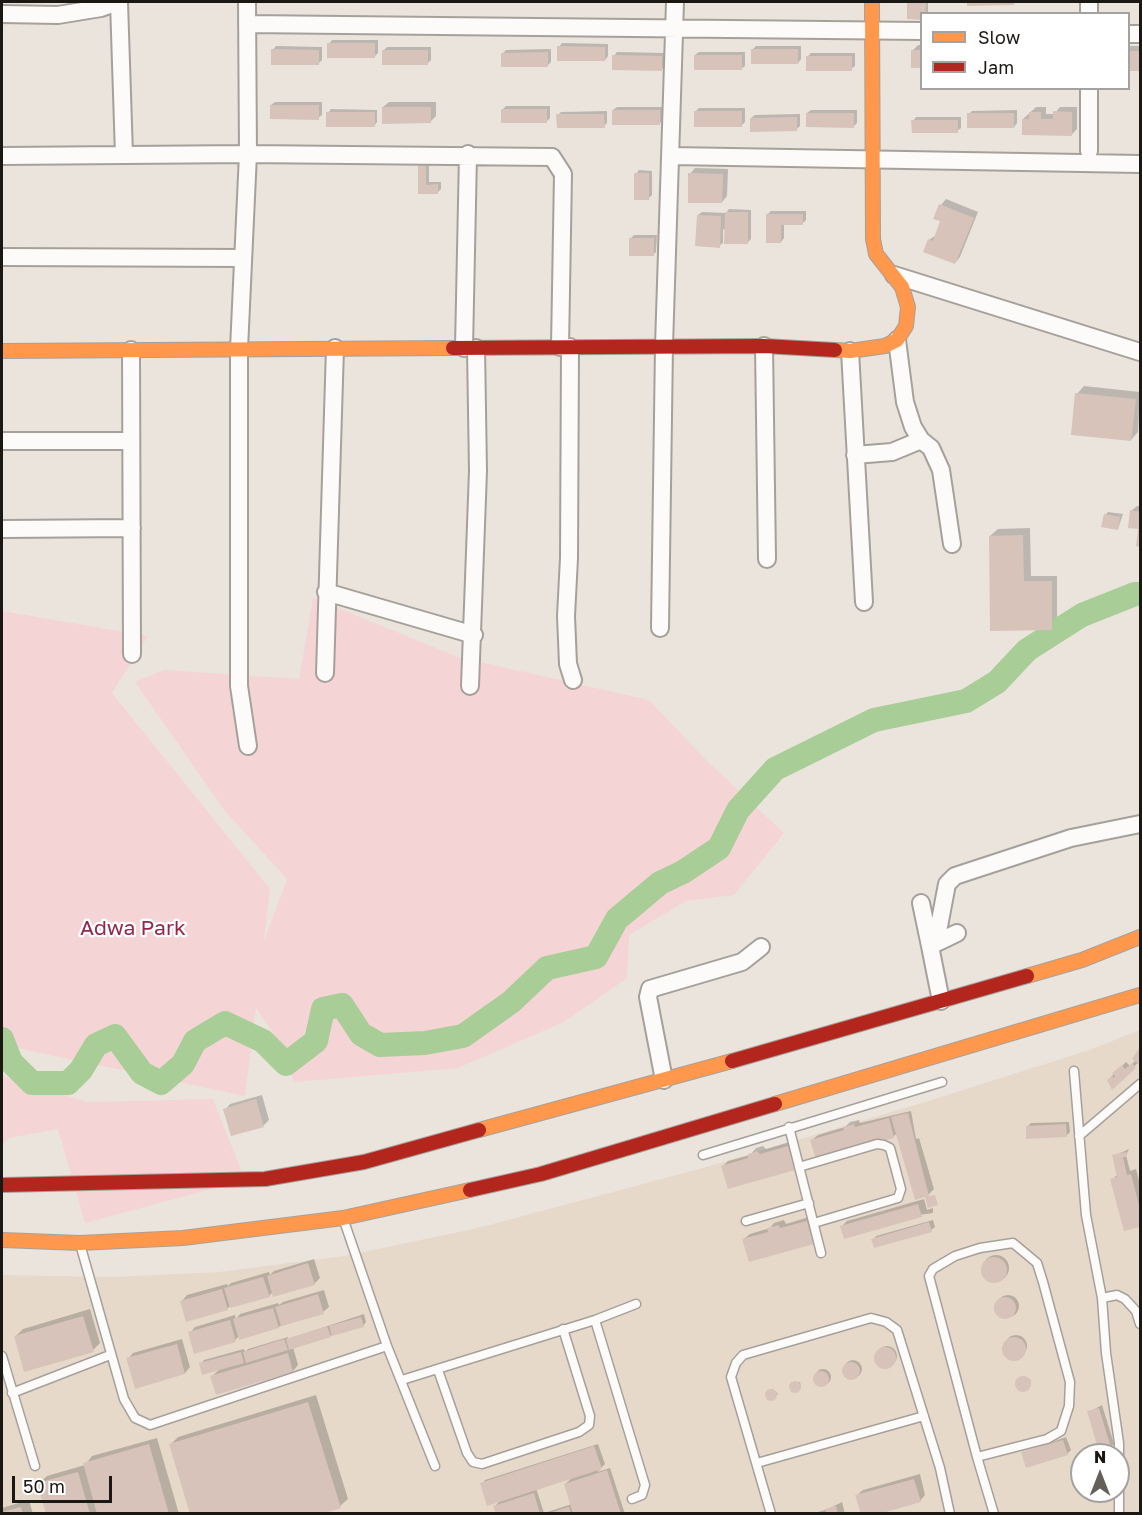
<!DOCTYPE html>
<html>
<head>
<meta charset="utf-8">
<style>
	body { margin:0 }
	#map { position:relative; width:1142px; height:1515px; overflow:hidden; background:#ebe4dc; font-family:"Golos Text",sans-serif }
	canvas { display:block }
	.frame { position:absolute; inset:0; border:3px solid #1b1712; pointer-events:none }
	.legend { position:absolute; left:920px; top:12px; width:210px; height:78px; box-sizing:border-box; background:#fff; border:2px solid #a4a2a0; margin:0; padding:8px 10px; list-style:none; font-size:18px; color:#1b1712 }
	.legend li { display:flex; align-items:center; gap:12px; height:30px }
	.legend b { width:30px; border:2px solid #a4a2a0 }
	.north { position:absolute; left:1070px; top:1443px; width:60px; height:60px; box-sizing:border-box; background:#fff; border:2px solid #a4a2a0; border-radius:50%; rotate:0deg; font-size:16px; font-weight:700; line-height:24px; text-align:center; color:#1b1712 }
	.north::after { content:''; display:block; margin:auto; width:21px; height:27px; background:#645f59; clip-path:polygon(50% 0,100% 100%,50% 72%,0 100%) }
	.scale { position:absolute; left:12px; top:1476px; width:100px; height:27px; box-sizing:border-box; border:3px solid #1b1712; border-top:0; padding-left:8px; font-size:18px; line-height:21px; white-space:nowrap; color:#1b1712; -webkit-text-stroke:4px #fff; paint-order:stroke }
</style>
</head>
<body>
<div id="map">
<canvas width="1142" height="1515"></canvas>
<div class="frame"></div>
<ul class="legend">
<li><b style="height:8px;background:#ff974d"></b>Slow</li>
<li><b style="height:8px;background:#b3261e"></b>Jam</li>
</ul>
<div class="north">N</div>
<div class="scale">50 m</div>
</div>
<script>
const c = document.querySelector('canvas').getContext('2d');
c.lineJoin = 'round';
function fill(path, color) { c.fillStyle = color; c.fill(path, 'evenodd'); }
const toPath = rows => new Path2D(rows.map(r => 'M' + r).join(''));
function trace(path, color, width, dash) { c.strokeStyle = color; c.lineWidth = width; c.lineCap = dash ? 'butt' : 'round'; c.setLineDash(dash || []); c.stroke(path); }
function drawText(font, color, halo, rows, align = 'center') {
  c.font = font + ' "Golos Text",sans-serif'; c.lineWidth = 4.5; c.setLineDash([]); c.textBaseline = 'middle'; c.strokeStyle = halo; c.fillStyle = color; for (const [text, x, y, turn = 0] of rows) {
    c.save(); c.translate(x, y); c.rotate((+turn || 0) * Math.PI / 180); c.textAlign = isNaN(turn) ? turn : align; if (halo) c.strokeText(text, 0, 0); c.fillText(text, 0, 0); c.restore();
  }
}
const built = toPath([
	[1140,1030,1140,1513,2,1514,2,1275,112,1277,219,1272,344,1256,478,1228,703,1168,922,1103,1089,1050],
	[1082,1455,1118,1455,1118,1491,1082,1491]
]);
const green = toPath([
	[313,598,458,657,649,700,706,760,784,833,734,895,686,901,629,935,627,978,564,1022,458,1068,294,1082,273,1033,256,1008,245,1096,2,1045,2,611,148,636,112,693,270,889,264,941,287,879,224,810,135,682,164,670,299,679],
	[2,1076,87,1102,213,1099,245,1180,85,1223,58,1129,9,1138,2,1145]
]);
const shadow = toPath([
	[909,2,928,2,928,14,908,18],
	[968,2,1016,2,1013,4,968,4],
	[332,40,378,40,378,53,375,56,329,44],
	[562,43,608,44,608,56,605,60,559,47],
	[918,45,922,45,922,66,912,51],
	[276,46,322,47,322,60,318,64,273,50],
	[756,46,801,46,801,59,798,63,753,49],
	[1128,46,1140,46,1140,69,1128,69],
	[387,47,431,47,431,60,427,64,384,50],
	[551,49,551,62,548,65,503,53,506,50],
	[617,52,665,53,665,66,662,69,614,56],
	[699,52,745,52,745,66,741,69,695,55],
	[811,53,855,53,855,66,851,69,808,56],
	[275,102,322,102,322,115,318,118,271,105],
	[389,102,436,102,436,116,430,122,383,107],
	[506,106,550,106,550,118,547,121,502,110],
	[617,107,663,107,663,120,659,124,613,110],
	[1036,107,1046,107,1046,114,1054,114,1060,107,1077,107,1077,129,1072,134,1023,119],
	[699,108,745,108,745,122,742,125,695,112],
	[331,109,377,110,377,122,374,126,328,113],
	[811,110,857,110,857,123,854,126,807,113],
	[1017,110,1017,123,1014,127,969,114,972,111],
	[607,111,607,123,604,126,558,115,561,112],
	[800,114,800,126,796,130,751,118,755,115],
	[916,117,961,117,961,128,957,131,913,121],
	[423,161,429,161,429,182,441,182,441,189,438,192,419,192,419,165],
	[695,168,728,169,727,196,722,202,690,174],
	[639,170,652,171,652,195,648,199,636,174],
	[946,199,978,212,960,257,955,263,929,240,936,235,942,220,941,205],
	[729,209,751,210,751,239,747,243,723,229,723,243,719,246,698,215,702,212,726,213],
	[771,211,806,211,806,220,803,223,784,223,784,238,781,242,767,215],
	[634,235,657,235,656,252,653,255,631,238],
	[1084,386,1140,392,1138,432,1131,440,1077,394],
	[1137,506,1140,506,1140,545,1137,545,1140,528,1131,511],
	[1108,512,1123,514,1118,529,1105,515],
	[1030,528,1031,576,1057,576,1057,623,1051,629,990,536,998,529],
	[1140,1050,1140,1061,1112,1087,1108,1080,1126,1062,1130,1066,1136,1060,1134,1059],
	[262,1095,269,1120,264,1125,232,1134,225,1110,230,1104],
	[911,1111,916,1139,919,1138,934,1189,928,1195,897,1133,894,1136,817,1157,812,1140,818,1135,845,1127,850,1122,859,1120,860,1123],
	[1069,1122,1070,1132,1066,1136,1027,1127,1031,1123],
	[793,1141,799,1163,794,1169,723,1166,728,1161,750,1155,756,1148,763,1146,766,1149],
	[1129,1149,1126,1155,1130,1171,1136,1169,1140,1184,1140,1226,1125,1230,1112,1180,1118,1174,1114,1156],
	[924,1199,927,1210,933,1208,933,1213,842,1226,847,1221],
	[812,1216,819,1237,813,1242,744,1239,750,1234,770,1228,774,1223,784,1220,786,1224],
	[933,1220,935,1227,931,1230,873,1240,876,1236],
	'983 1268a13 13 0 1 1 26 0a13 13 0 1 1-26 0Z',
	[314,1259,320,1278,314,1284,273,1292,269,1296,231,1305,227,1309,182,1301,187,1295,227,1284,228,1286,231,1283,269,1272,270,1275,274,1271],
	[324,1290,329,1307,323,1312,278,1327,239,1336,235,1340,190,1333,195,1327,235,1315,236,1319,240,1314,278,1303,279,1305,283,1302],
	'997 1306a11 11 0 1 1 22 0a11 11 0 1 1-22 0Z',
	[90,1309,100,1343,93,1350,15,1337,23,1329],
	[364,1314,366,1322,363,1326,293,1347,298,1365,293,1371,212,1376,220,1369,201,1364,204,1360,244,1349,245,1352,248,1349,288,1337,288,1339],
	'1005 1346a11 11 0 1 1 22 0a11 11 0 1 1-22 0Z',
	[182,1339,190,1367,185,1373,136,1387,128,1359,133,1353],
	'877 1356a10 10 0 1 1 20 0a10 10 0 1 1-20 0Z',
	'844 1369a9 9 0 1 1 18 0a9 9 0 1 1-18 0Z',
	'815 1377a8 8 0 1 1 16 0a8 8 0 1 1-16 0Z',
	'1019 1383a6 6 0 1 1 12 0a6 6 0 1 1-12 0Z',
	[800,1382,801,1388,792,1391,792,1384],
	[773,1389,778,1394,770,1400,766,1394],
	[316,1395,348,1499,340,1506,171,1444,178,1437],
	[1102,1405,1114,1444,1110,1447,1089,1412],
	[1066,1437,1071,1450,1067,1454,1023,1453],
	[157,1438,179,1514,48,1514,39,1483,47,1476,85,1465,92,1456],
	[598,1444,605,1464,597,1472,610,1468,625,1514,497,1514,495,1506,501,1500,482,1484,485,1480],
	[573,1477,565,1484,572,1504,544,1513,536,1488],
	[920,1474,925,1495,920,1501,857,1495,863,1490],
	[29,1500,33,1514,2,1514,2,1508],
	[842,1502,845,1514,811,1514,828,1509]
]);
const river = toPath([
	[2,1039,11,1062,32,1083,68,1083,81,1070,96,1045,115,1036,142,1073,161,1083,183,1064,195,1041,225,1023,263,1041,286,1064,316,1041,323,1009,342,1005,361,1034,380,1045,425,1043,463,1036,511,1002,547,968,596,957,617,919,660,883,683,872,719,848,738,810,775,769,874,720,966,701,997,682,1027,650,1082,615,1135,594,1140,594]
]);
const building = toPath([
	[907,2,926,2,925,14,922,14,922,20,907,19],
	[967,2,1014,2,1014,5,967,6],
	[327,43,375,43,375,58,327,58],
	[557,46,605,47,605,61,557,61],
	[271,49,319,50,319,65,271,65],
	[751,49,798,49,798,64,751,64],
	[382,50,428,50,428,65,382,65],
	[911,50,922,50,922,68,911,68],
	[1128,51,1140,51,1140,71,1128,71],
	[548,52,548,67,501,67,501,53],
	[612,55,662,56,662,71,612,70],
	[694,55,742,55,742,70,694,70],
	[806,56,852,56,852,71,806,71],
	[270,105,319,105,319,120,270,119],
	[382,107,431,107,431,123,382,124],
	[501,109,547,109,547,123,501,123],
	[612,110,660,110,660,125,612,125],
	[694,111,742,111,742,127,694,127],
	[1053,111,1072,112,1072,136,1022,135,1022,119,1029,119,1029,112,1041,112,1041,119,1053,119],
	[326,112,375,112,375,127,326,127],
	[806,113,854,113,854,128,806,127],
	[967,113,1014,113,1014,128,967,128],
	[556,114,604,114,605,128,557,128],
	[797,117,797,131,750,132,750,118],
	[911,120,958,120,958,133,912,133],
	[418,164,426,164,426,185,438,184,438,194,418,194],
	[634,173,649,173,649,200,634,200],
	[688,173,723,174,722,203,688,203],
	[939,204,974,218,955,264,923,252,928,239,933,241,940,221,933,219],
	[725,212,748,212,748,244,724,244],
	[766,214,803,214,803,225,781,225,781,243,766,243],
	[697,215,721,216,720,248,695,246],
	[629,238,654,238,654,256,629,256],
	[1075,393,1136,399,1131,441,1071,435],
	[1130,510,1140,512,1140,547,1136,546,1138,529,1128,528],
	[1104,514,1120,517,1118,530,1101,527],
	[1023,535,1024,581,1052,581,1052,630,990,631,989,536],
	[1140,1047,1140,1062,1139,1064,1132,1059],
	[1132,1063,1136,1068,1112,1090,1107,1080,1112,1076,1114,1078,1115,1076,1112,1073,1122,1065,1125,1069],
	[256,1099,264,1127,231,1136,223,1109],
	[908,1113,929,1196,935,1195,938,1205,928,1208,925,1197,915,1200,891,1117],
	[889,1118,894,1138,816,1159,810,1140,844,1130,843,1127,854,1124,855,1127],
	[1066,1124,1067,1137,1026,1139,1026,1126],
	[788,1146,795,1170,728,1189,721,1166,748,1158,748,1154,757,1151,760,1154],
	[1126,1152,1127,1157,1123,1157,1127,1175,1131,1174,1140,1209,1140,1227,1124,1231,1110,1179,1117,1177,1112,1155],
	[918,1204,922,1217,844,1239,840,1226],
	[807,1221,814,1244,749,1262,742,1239,768,1232,767,1228,779,1225,780,1228],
	[929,1222,932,1232,874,1248,871,1239],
	'981 1270a13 13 0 1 1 26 0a13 13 0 1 1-26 0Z',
	[308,1263,315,1285,273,1297,267,1276],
	[263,1277,270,1297,230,1308,224,1288],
	[222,1289,228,1310,186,1322,180,1301],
	[318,1294,324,1314,281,1326,275,1307],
	'994 1308a11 11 0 1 1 22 0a11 11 0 1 1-22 0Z',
	[273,1308,279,1328,239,1340,233,1319],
	[83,1316,94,1352,24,1372,14,1336],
	[361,1317,364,1327,332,1336,329,1326],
	[230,1320,236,1342,194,1354,188,1332],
	[327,1326,331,1337,289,1350,286,1339],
	'1002 1349a12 12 0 1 1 24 0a12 12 0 1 1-24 0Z',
	[284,1339,288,1350,246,1363,243,1352],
	[177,1344,185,1374,135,1389,126,1358],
	'874 1358a11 11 0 1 1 22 0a11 11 0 1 1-22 0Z',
	[241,1352,244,1363,202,1375,199,1363],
	[288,1353,293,1372,216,1395,210,1376],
	'842 1371a9 9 0 1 1 18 0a9 9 0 1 1-18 0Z',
	'813 1379a8 8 0 1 1 16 0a8 8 0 1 1-16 0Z',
	'1015 1384a8 8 0 1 1 16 0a8 8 0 1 1-16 0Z',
	'789 1387a6 6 0 1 1 12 0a6 6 0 1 1-12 0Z',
	'765 1395a6 6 0 1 1 12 0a6 6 0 1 1-12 0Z',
	[308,1402,341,1508,322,1514,190,1514,169,1444],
	[1099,1408,1111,1448,1099,1452,1087,1411],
	[1063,1440,1068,1455,1026,1468,1021,1452],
	[149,1444,169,1514,97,1514,83,1463],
	[594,1446,602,1469,487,1506,480,1483],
	[607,1470,621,1514,573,1514,564,1484],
	[78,1472,90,1514,46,1514,37,1483],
	[914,1479,921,1502,879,1514,861,1514,855,1495],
	[534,1493,540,1514,496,1514,493,1506],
	[836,1506,838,1514,827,1514,825,1509],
	[21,1507,23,1514,2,1514,2,1512],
	[569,1507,571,1514,549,1514,549,1513]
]);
const lane = toPath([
	[1074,1071,1086,1215,1102,1298,1106,1353,1119,1443,1119,1514],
	[789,1127,821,1253],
	[1079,1136,1140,1084],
	[703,1155,942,1082],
	[799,1167,877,1144,884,1145,890,1148,901,1189,898,1198,814,1223],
	[343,1218,387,1346,435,1466],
	[746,1221,809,1203],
	[80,1244,124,1399,135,1418,150,1425,387,1346],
	[1102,1298,1117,1295,1125,1299,1136,1311,1140,1324],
	[595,1320,645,1485,642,1495,632,1499],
	[2,1356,35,1466],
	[438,1370,467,1453,473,1462,482,1464,579,1432,589,1425,590,1416,563,1329],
	[402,1380,595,1320,636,1304],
	[12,1393,110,1355],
	[977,1457,1047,1439,1061,1431,1069,1406,1070,1382,1043,1282,1037,1263,1013,1243,980,1248,955,1256,933,1269,929,1276,977,1457,994,1514],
	[757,1463,924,1416],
	[771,1514,731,1377,736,1363,743,1355,871,1318,886,1322,897,1330,940,1468,950,1514]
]);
const street = toPath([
	[119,2,124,155],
	[247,2,248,154,239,349,239,686,248,746],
	[1089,2,1089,14],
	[2,14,58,15,101,8,118,2],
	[247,24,922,31],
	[1128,34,1140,34],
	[1089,151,1089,88],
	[2,156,248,154,552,157,563,174,560,347],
	[672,156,1140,164],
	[2,257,243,258],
	[894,275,1140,352],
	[897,340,905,402,913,427,921,440,931,448,941,470,952,544],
	[764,346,767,559],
	[570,347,569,558,566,616,568,664,573,680],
	[464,348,468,154],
	[131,350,132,654],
	[850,351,864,602],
	[2,441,131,441],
	[855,455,892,452,921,440],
	[2,529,132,528],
	[326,592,474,635],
	[660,628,664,346,675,2],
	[325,673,335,348],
	[470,686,478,471,476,348],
	[921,903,930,946],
	[936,942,947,884,955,876,1071,838,1140,824],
	[941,1001,930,946,957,933],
	[664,1080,648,997,650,989,742,962,761,947]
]);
const slow = toPath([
	[835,350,850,351,885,346,897,340,906,326,908,307,902,287,876,254,873,239,872,2],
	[2,351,453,348],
	[1027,976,1082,960,1140,937],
	[775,1104,1140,995],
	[479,1130,732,1061],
	[2,1240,80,1243,183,1238,343,1218,470,1190]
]);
const jam = toPath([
	[453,348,764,346,835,350],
	[732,1061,1027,976],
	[2,1185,265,1179,364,1162,479,1130],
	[470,1190,541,1174,775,1104]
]);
const parkNames = [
	["Adwa Park",133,928]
];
fill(built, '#e6d9ca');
fill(green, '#f5d4d5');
fill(shadow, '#0003');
trace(river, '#a8cd97', 24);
fill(building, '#d7c3ba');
trace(lane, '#a6a09b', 11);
trace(street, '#a6a09b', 20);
trace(slow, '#a6a09b', 16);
trace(jam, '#a6a09b', 16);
trace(lane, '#fcfbfa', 8);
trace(street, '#fcfbfa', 16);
trace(slow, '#ff974d', 14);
trace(jam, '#b3261e', 14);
drawText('21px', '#94274a', '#fff', parkNames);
</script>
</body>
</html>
